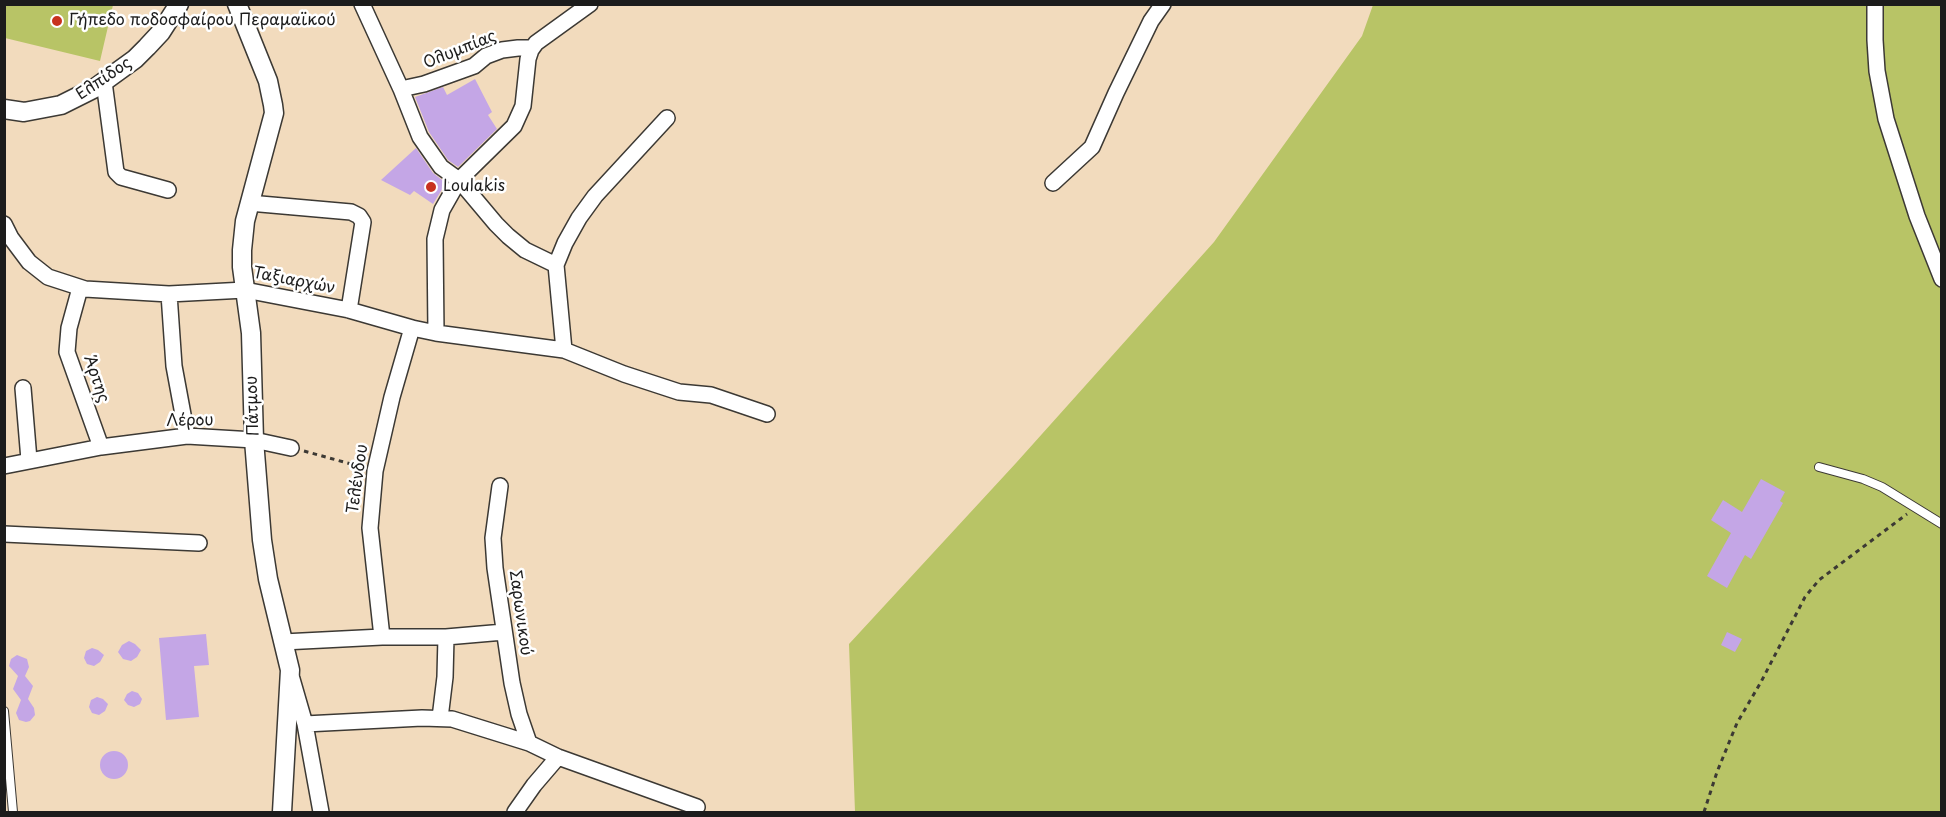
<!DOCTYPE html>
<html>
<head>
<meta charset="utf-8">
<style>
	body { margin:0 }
	#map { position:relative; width:1946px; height:817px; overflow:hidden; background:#f2dbbd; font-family:"Playpen Sans",sans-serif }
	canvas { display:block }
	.frame { position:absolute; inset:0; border:6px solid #1c1c1c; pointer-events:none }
</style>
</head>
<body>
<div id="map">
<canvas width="1946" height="817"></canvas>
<div class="frame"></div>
</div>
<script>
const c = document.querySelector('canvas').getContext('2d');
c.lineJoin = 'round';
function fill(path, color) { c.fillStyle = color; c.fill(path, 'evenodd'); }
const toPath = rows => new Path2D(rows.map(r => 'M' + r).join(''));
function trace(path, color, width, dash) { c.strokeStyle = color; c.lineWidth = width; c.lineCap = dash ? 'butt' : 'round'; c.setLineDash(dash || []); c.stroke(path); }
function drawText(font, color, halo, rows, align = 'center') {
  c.font = font + ' "Playpen Sans",sans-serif'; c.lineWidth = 5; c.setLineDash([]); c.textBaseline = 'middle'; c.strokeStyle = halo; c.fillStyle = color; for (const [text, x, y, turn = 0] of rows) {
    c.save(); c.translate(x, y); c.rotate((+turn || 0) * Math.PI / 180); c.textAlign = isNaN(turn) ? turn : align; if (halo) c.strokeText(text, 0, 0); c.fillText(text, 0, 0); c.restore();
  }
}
const green = toPath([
	[5,4,113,5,100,61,5,38],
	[1373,5,1941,5,1941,812,855,812,849,644,1016,463,1214,242,1362,36]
]);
const building = toPath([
	[475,79,492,112,488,115,497,129,458,167,448,160,429,132,415,97,443,87,447,95],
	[416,148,433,173,446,183,433,204,414,191,410,195,381,180],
	[1761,479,1785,492,1780,501,1783,503,1751,559,1745,555,1727,588,1707,576,1731,533,1711,520,1723,500,1742,512],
	[1727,632,1742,639,1735,652,1721,645],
	[206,634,209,665,194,666,199,717,166,720,159,638],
	[129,641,135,644,141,650,137,657,131,661,123,659,118,652,122,645],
	[92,648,98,650,104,655,100,662,94,666,87,664,84,658,86,651],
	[17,655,27,659,29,667,25,676,33,686,28,699,34,708,35,715,30,721,26,722,19,720,16,713,21,700,13,689,18,676,9,666,11,659],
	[132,691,138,693,142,699,140,704,134,707,128,705,124,700,127,694],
	[97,697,103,699,108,704,105,711,99,715,92,713,89,707,91,700],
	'100 765a14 14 0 1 1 28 0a14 14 0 1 1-28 0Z'
]);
const path = toPath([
	[304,451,362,467],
	[1704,812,1717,772,1737,723,1761,682,1805,597,1819,580,1907,514]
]);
const service = toPath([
	[1819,467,1863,479,1882,487,1942,524],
	[4,711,13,812]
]);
const minor = toPath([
	[362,4,401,89,420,137,441,167,459,180,496,224,508,236,525,250,556,265],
	[1875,4,1875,40,1877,71,1886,119,1917,216,1942,279],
	[104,82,116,172,121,177,168,190],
	[401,89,424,84,474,66,486,56,502,50,518,48,532,48],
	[1053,183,1092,147,1116,93,1151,21,1163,4],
	[249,203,351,212,359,216,363,222,349,310],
	[4,224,11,238,29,262,48,277,85,289,169,294,245,290,349,310,412,328,436,333,564,350,624,374,679,392,711,395,767,414],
	[80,288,69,328,67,352,101,447],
	[169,294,174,366,187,436],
	[436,333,435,239,442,210,459,180,514,126,523,106,528,59,531,50,536,43,590,4],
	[564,350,556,265,565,243,579,218,595,196,667,118],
	[23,388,29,460],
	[4,466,101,447,187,436,254,440,291,448],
	[500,486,493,538,495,568,512,683,519,714,529,743],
	[4,534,199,543],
	[382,637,370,528,375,471,392,397,412,328],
	[283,642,382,637,446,637,504,632],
	[292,679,305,724,321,812],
	[440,718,445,677,446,637],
	[305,724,422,718,452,719,529,743,558,757,697,807],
	[515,812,534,785,558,757]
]);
const tertiary = toPath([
	[237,4,268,81,273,105,274,113,245,221,242,250,242,267,251,333,254,440,262,540,268,579,290,670,282,812],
	[4,109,24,112,61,105,95,88,135,59,147,47,161,32,179,4]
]);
const markers = [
	[57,21,6,"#c8321e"],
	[431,187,6,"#c8321e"]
];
const poiNames = [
	["Γήπεδο ποδοσφαίρου Περαμαϊκού",69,21],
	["Loulakis",443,187]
];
const streetNames = [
	["Ολυμπίας",460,50,-22],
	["Ελπίδος",104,79,-34],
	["Ταξιαρχών",294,281,11],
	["Άρτης",96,379,71],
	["Πάτμου",253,406,-92],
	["Λέρου",190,421,-1],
	["Τελένδου",358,479,-82],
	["Σαρωνικού",520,613,82]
];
fill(green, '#b8c466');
fill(building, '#c4a6e6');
trace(service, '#3c3934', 10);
trace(minor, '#3c3934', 18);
trace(tertiary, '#3c3934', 21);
trace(path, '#3c3934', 3, [4.5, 4.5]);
trace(service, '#fff', 8);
trace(minor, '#fff', 15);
trace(tertiary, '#fff', 18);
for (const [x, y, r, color] of markers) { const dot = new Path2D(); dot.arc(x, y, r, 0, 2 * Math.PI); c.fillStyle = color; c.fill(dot); trace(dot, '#fff', 2); }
drawText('16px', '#1c1c1c', '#fff', poiNames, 'left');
drawText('16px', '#1c1c1c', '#fff', streetNames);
</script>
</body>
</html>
